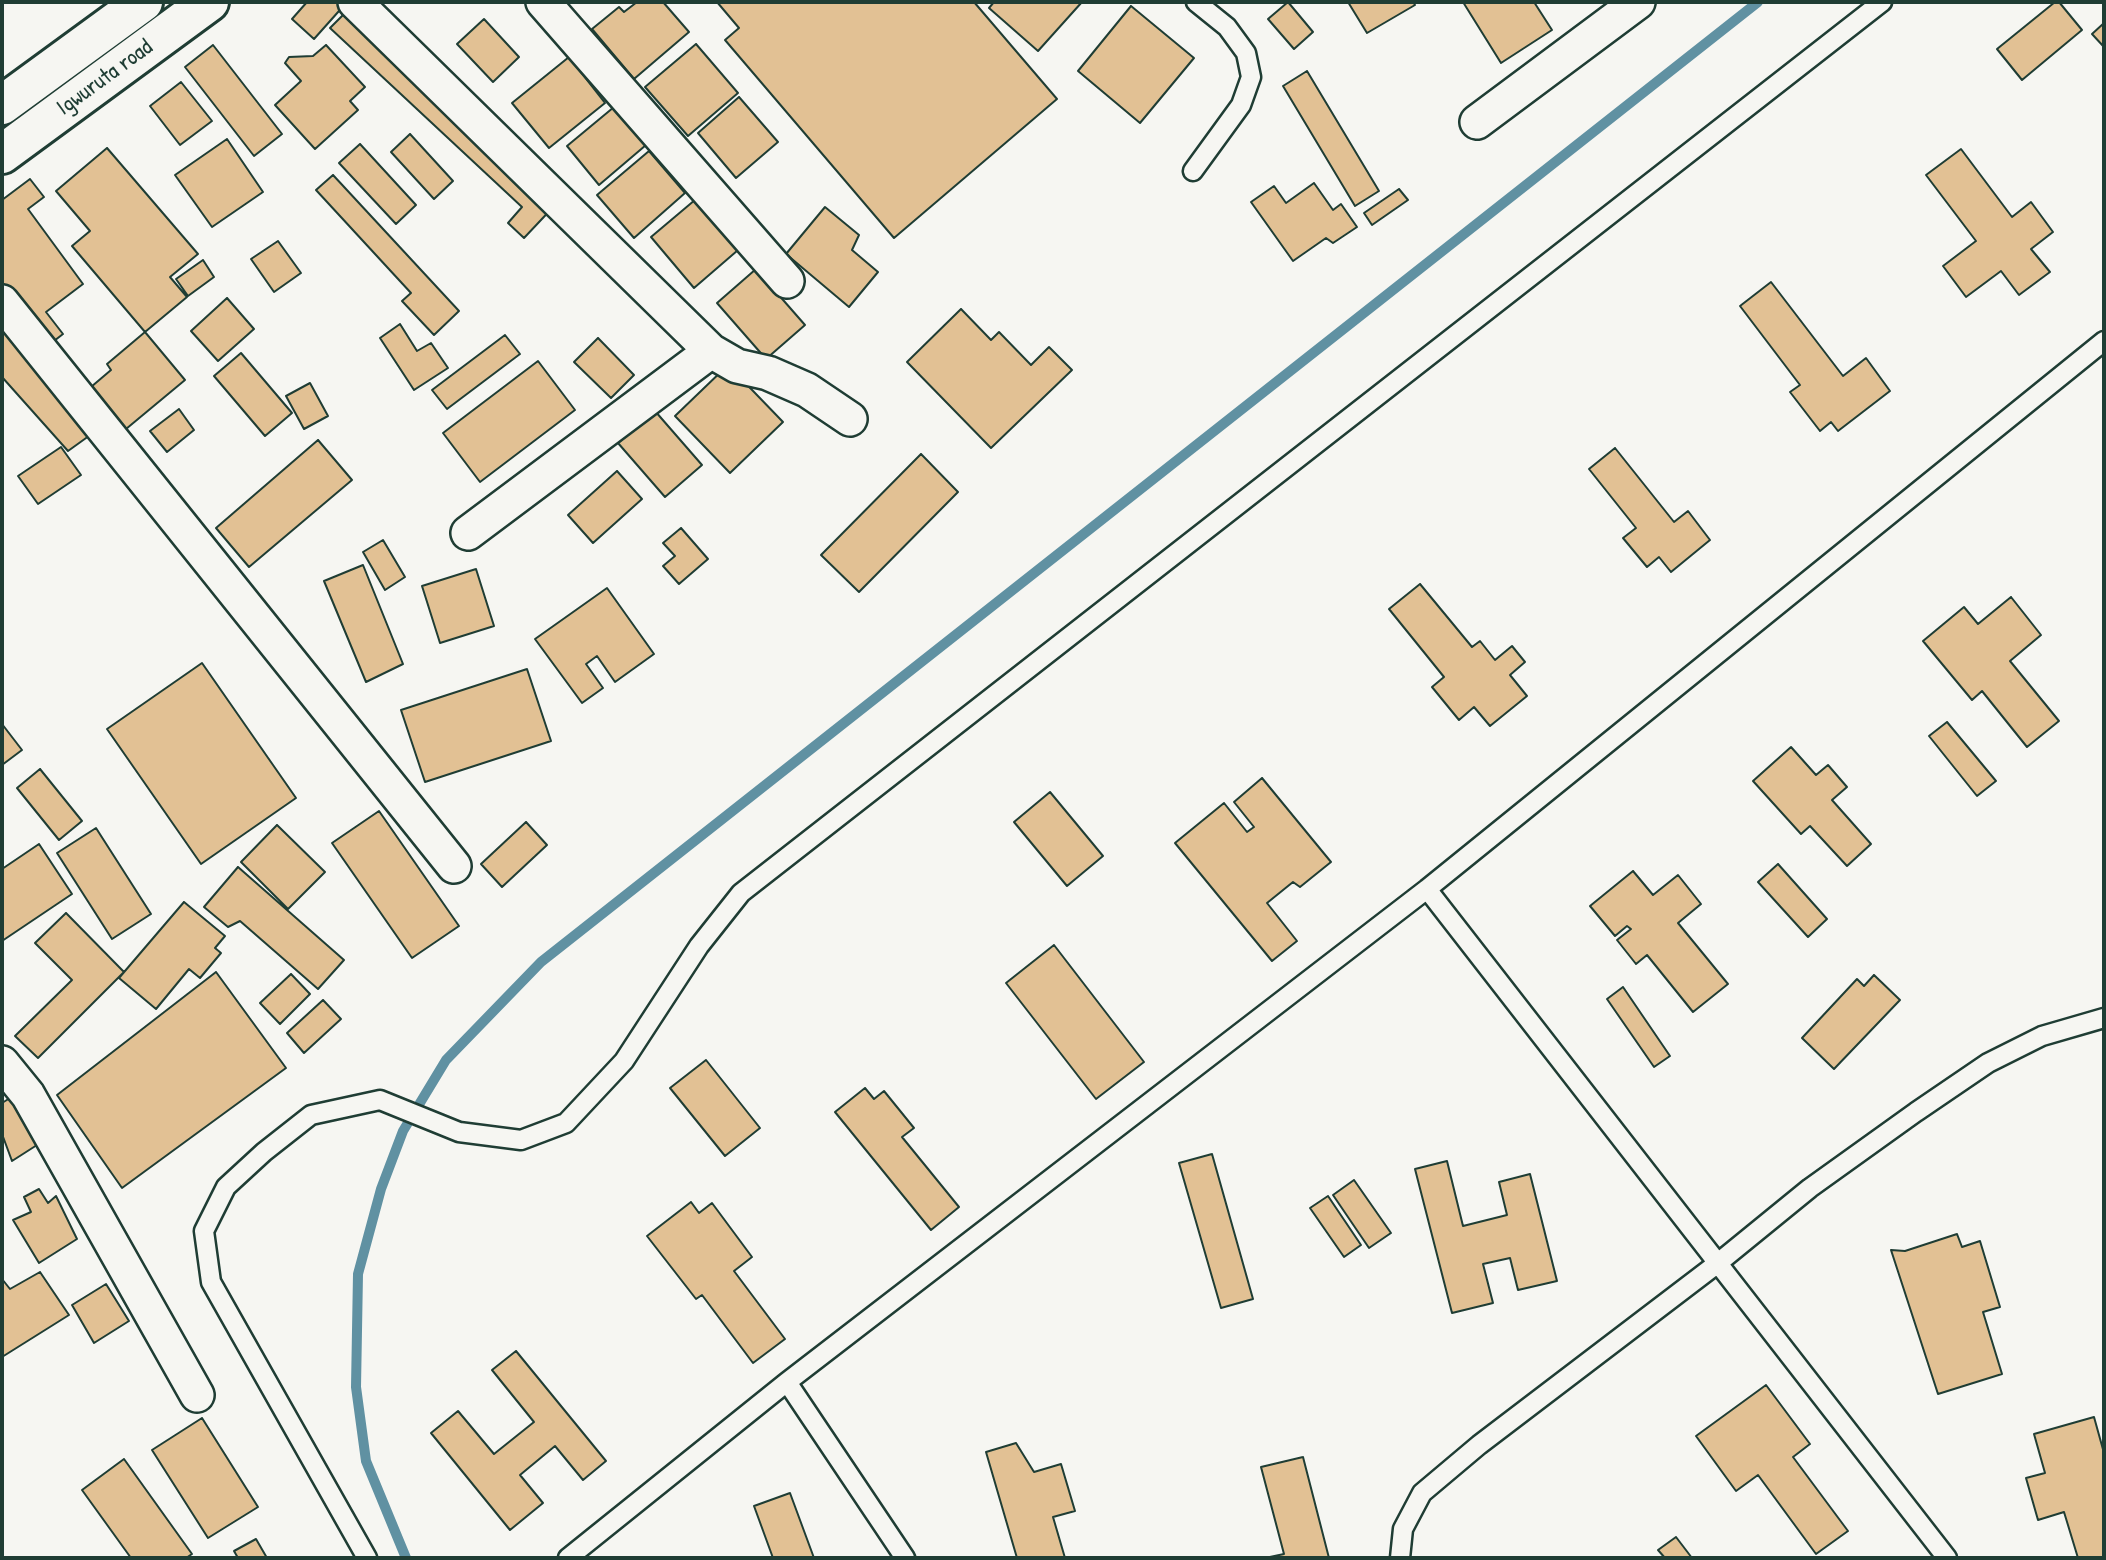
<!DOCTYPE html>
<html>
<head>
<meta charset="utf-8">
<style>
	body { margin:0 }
	#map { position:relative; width:2106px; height:1560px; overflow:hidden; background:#f6f6f2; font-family:"Patrick Hand",sans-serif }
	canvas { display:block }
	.frame { position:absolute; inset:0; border:4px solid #1f3d34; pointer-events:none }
</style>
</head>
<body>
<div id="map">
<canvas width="2106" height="1560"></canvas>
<div class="frame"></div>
</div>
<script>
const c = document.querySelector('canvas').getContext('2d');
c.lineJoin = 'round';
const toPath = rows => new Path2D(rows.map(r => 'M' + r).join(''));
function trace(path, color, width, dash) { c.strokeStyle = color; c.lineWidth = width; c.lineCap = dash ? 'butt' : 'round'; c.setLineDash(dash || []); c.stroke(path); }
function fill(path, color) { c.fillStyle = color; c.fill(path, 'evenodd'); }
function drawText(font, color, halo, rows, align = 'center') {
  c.font = font + ' "Patrick Hand",sans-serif'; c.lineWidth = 6; c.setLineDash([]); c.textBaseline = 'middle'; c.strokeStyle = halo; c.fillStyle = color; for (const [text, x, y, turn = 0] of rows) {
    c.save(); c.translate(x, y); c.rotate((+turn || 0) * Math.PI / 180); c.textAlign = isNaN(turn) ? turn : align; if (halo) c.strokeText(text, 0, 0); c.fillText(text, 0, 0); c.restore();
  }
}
const stream = toPath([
	[406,1558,366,1461,356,1387,358,1274,381,1189,403,1131,446,1060,541,962,1758,2]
]);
const building = toPath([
	[307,2,347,2,314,39,292,19,307,2],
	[637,2,663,2,689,32,634,79,592,29,619,7,624,12,637,2],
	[717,2,974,2,1057,99,894,238,725,40,739,28,717,2],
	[994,2,1082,2,1038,51,989,8,994,2],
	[1288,2,1313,32,1294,49,1268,19,1288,2],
	[1348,2,1413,2,1415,5,1367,33,1348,2],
	[1463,2,1534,2,1552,30,1501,63,1463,2],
	[2055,2,2059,2,2082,30,2022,80,1997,49,2055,2],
	[1131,6,1194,58,1140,123,1078,71,1131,6],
	[349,9,557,203,524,238,508,223,522,207,330,28,349,9],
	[484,19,519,57,493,82,457,44,484,19],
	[2104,23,2104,47,2092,34,2104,23],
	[696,44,738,93,688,136,645,87,696,44],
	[213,45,282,134,254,156,185,67,213,45],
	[326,45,365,87,350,101,358,110,315,149,275,105,301,81,285,63,289,57,313,56,326,45],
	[569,57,605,103,549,148,512,103,569,57],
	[1307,71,1379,191,1355,206,1283,86,1307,71],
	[181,82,212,121,180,145,150,106,181,82],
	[739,97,778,142,736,178,698,133,739,97],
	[614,107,646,145,599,185,567,146,614,107],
	[410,134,453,181,434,199,391,152,410,134],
	[227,139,263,192,212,227,175,175,227,139],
	[360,144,416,205,396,224,339,163,360,144],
	[107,148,198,254,170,277,187,297,145,332,72,246,90,231,56,191,107,148],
	[1961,149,2012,217,2031,202,2053,232,2031,249,2050,272,2019,295,2001,271,1966,297,1943,266,1976,241,1926,175,1961,149],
	[649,151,685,193,634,238,597,195,649,151],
	[333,175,459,311,434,335,402,301,411,293,316,190,333,175],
	[30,179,44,197,28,209,83,284,46,312,63,334,45,348,2,291,2,200,30,179],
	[1314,183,1333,210,1341,204,1357,227,1333,243,1326,238,1293,261,1251,202,1274,186,1286,203,1314,183],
	[1399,189,1408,200,1372,225,1364,213,1399,189],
	[702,194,745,244,694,288,651,237,702,194],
	[825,207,859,235,852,250,878,272,849,307,786,254,825,207],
	[278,241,301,273,274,292,251,259,278,241],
	[203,260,214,277,188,296,176,279,203,260],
	[756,269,805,325,766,359,717,303,756,269],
	[1771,282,1843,376,1866,358,1890,391,1838,431,1831,422,1820,431,1790,392,1800,385,1740,306,1771,282],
	[227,298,254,329,218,361,191,331,227,298],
	[2,305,100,428,68,451,2,377,2,305],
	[961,309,991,340,999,332,1031,365,1049,347,1072,370,991,448,907,362,961,309],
	[400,324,417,351,431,343,448,368,414,390,380,338,400,324],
	[145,332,185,380,126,429,91,387,111,370,107,364,145,332],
	[505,335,520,354,447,409,432,390,505,335],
	[598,338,634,375,611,398,574,362,598,338],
	[241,353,292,413,265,436,214,376,241,353],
	[538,361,575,410,480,482,443,433,538,361],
	[728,365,783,422,730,473,675,416,728,365],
	[310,383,328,416,304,429,286,396,310,383],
	[179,409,194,430,167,452,150,431,179,409],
	[655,411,702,465,665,497,618,443,655,411],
	[318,440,352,480,249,567,216,528,318,440],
	[61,447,81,475,38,504,18,476,61,447],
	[1615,448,1674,522,1688,511,1710,540,1671,572,1659,557,1647,567,1623,538,1636,528,1589,469,1615,448],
	[921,454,958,492,859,592,821,555,921,454],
	[617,471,642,499,593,543,568,515,617,471],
	[681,528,708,559,679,584,663,566,675,556,663,543,681,528],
	[383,540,405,577,385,590,363,552,383,540],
	[363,565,403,664,366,682,324,581,363,565],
	[476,569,494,626,440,643,422,586,476,569],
	[1420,584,1472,647,1480,641,1495,660,1512,646,1525,662,1510,675,1527,696,1490,726,1474,707,1459,720,1432,687,1444,677,1389,609,1420,584],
	[607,588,654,654,615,682,597,656,586,664,603,688,582,703,535,639,607,588],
	[2011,597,2041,635,2010,661,2059,721,2027,747,1982,691,1972,700,1923,641,1964,607,1978,624,2011,597],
	[202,663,296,798,201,864,107,729,202,663],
	[527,669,551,741,425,782,401,710,527,669],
	[1947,722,1996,781,1977,796,1929,736,1947,722],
	[2,724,22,750,2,765,2,724],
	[1791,747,1816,775,1828,765,1847,787,1832,800,1871,844,1847,866,1810,826,1801,834,1753,781,1791,747],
	[40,769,82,821,59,840,17,788,40,769],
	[1262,778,1331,862,1300,887,1293,882,1267,903,1297,941,1272,961,1175,843,1224,803,1247,832,1254,827,1234,802,1262,778],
	[1050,792,1103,856,1067,886,1014,822,1050,792],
	[379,811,459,926,412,958,332,843,379,811],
	[526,822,547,845,502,887,481,864,526,822],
	[277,825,325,872,288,909,241,862,277,825],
	[96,828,151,914,112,939,57,853,96,828],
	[39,844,72,894,2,941,2,869,39,844],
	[1778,864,1827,919,1808,937,1758,882,1778,864],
	[238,867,344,960,318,989,240,921,228,927,204,907,238,867],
	[1633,871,1653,895,1678,875,1701,904,1678,923,1728,984,1693,1012,1647,955,1636,964,1617,940,1631,929,1627,926,1615,936,1590,906,1633,871],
	[184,902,225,936,215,948,221,953,200,978,189,969,156,1009,119,978,184,902],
	[66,913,124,972,38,1058,15,1036,72,980,35,943,66,913],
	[1054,945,1144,1062,1096,1099,1006,983,1054,945],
	[216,972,286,1068,122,1188,57,1095,216,972],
	[291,974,310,994,280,1024,260,1003,291,974],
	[1874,975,1900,1000,1834,1069,1802,1038,1857,979,1864,986,1874,975],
	[1623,987,1670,1056,1654,1067,1607,999,1623,987],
	[323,1000,341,1019,304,1053,287,1033,323,1000],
	[706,1060,760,1128,725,1156,670,1088,706,1060],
	[865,1088,874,1099,884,1091,914,1128,902,1137,959,1207,931,1230,835,1112,865,1088],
	[10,1098,37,1145,12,1161,2,1134,2,1103,10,1098],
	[1212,1154,1253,1299,1221,1308,1179,1163,1212,1154],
	[1447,1161,1463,1226,1507,1215,1499,1182,1530,1174,1557,1281,1518,1290,1510,1258,1483,1264,1493,1303,1452,1313,1415,1169,1447,1161],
	[1354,1180,1391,1233,1369,1248,1333,1195,1354,1180],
	[39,1189,48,1203,56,1196,77,1239,39,1263,13,1220,31,1212,24,1197,39,1189],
	[1328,1196,1361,1245,1344,1257,1310,1208,1328,1196],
	[691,1202,699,1213,712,1203,752,1257,734,1271,785,1339,753,1363,702,1295,696,1299,647,1236,691,1202],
	[1957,1234,1962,1247,1980,1241,2000,1307,1983,1312,2002,1374,1938,1394,1891,1250,1905,1251,1957,1234],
	[40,1272,69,1315,2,1357,2,1279,10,1289,40,1272],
	[106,1284,129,1321,94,1343,72,1305,106,1284],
	[516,1351,606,1461,583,1480,555,1446,520,1475,543,1503,510,1530,431,1433,458,1411,494,1454,534,1422,492,1370,516,1351],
	[1766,1385,1810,1444,1793,1457,1848,1531,1816,1554,1758,1475,1736,1491,1696,1436,1766,1385],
	[2094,1417,2104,1453,2104,1558,2078,1558,2064,1512,2038,1520,2026,1478,2045,1473,2034,1434,2094,1417],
	[202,1418,258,1507,208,1538,152,1450,202,1418],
	[1016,1443,1034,1472,1061,1464,1075,1511,1053,1517,1065,1558,1017,1558,986,1452,1016,1443],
	[1303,1457,1329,1558,1265,1558,1284,1554,1261,1467,1303,1457],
	[124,1459,192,1554,186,1558,131,1558,82,1490,124,1459],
	[790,1493,814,1558,773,1558,754,1506,790,1493],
	[1676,1537,1692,1558,1665,1558,1658,1550,1676,1537],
	[256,1539,267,1558,238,1558,234,1551,256,1539]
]);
const lane = toPath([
	[1193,171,1241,105,1251,77,1246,53,1227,27,1196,2],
	[1427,889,1947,1558],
	[787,1382,905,1558],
	[367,1558,211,1282,204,1231,226,1187,264,1152,311,1115,380,1100,459,1132,521,1140,566,1123,624,1061,699,946,741,893,1882,2],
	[568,1558,787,1382,1427,889,2104,341],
	[1400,1558,1403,1529,1422,1493,1479,1445,1718,1263,1810,1188,1916,1112,1988,1063,2042,1036,2104,1018]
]);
const street = toPath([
	[355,2,711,351,737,366,768,373,807,390,850,419],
	[543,2,787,281],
	[1477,122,1638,2],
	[2,302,454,866],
	[468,533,711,351],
	[2,1063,28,1095,197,1395]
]);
const secondary = toPath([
	[2,105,143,2],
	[2,154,209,2]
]);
const streetNames = [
	["Igwuruta road",105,78,-36]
];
trace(stream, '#6091a2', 10);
fill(building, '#e2c194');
trace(building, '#1f3d34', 2);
trace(lane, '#1f3d34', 23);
trace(street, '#1f3d34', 38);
trace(secondary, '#1f3d34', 44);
trace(lane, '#f6f6f2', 18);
trace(street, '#f6f6f2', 33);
trace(secondary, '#f6f6f2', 38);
drawText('23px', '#1f3d34', '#f6f6f2', streetNames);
</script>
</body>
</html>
